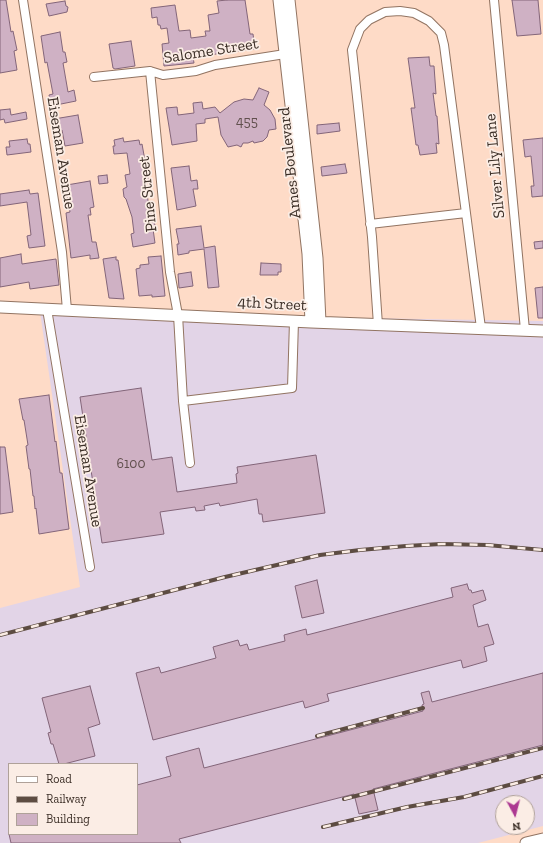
<!DOCTYPE html>
<html>
<head>
<meta charset="utf-8">
<style>
	body { margin:0 }
	#map { position:relative; width:543px; height:843px; overflow:hidden; background:#fedbc7; font-family:"Zilla Slab",serif }
	canvas { display:block }
	.legend { position:absolute; left:8px; top:763px; width:130px; height:72px; box-sizing:border-box; background:#fbede5; border:1px solid #afa199; margin:0; padding:5px 7px; list-style:none; font-size:12px; color:#3c2f27 }
	.legend li { display:flex; align-items:center; gap:8px; height:20px }
	.legend b { width:20px; border:1px solid #afa199 }
	.north { position:absolute; left:495px; top:795px; width:40px; height:40px; box-sizing:border-box; background:#fbede5; border:1px solid #afa199; border-radius:50%; rotate:173deg; font-size:11px; font-weight:700; line-height:16px; text-align:center; color:#3c2f27 }
	.north::after { content:''; display:block; margin:auto; width:14px; height:18px; background:#ac3891; clip-path:polygon(50% 0,100% 100%,50% 72%,0 100%) }
</style>
</head>
<body>
<div id="map">
<canvas width="543" height="843"></canvas>
<ul class="legend">
<li><b style="height:5px;background:#fff"></b>Road</li>
<li><b style="height:5px;background:#5d4c42"></b>Railway</li>
<li><b style="height:11px;background:#cfb1c4"></b>Building</li>
</ul>
<div class="north">N</div>
</div>
<script>
const c = document.querySelector('canvas').getContext('2d');
c.lineJoin = 'round';
function fill(path, color) { c.fillStyle = color; c.fill(path, 'evenodd'); }
const toPath = rows => new Path2D(rows.map(r => 'M' + r).join(''));
function trace(path, color, width, dash) { c.strokeStyle = color; c.lineWidth = width; c.lineCap = dash ? 'butt' : 'round'; c.setLineDash(dash || []); c.stroke(path); }
function drawText(font, color, halo, rows, align = 'center') {
  c.font = font + ' "Zilla Slab",serif'; c.lineWidth = 3.5; c.setLineDash([]); c.textBaseline = 'middle'; c.strokeStyle = halo; c.fillStyle = color; for (const [text, x, y, turn = 0] of rows) {
    c.save(); c.translate(x, y); c.rotate((+turn || 0) * Math.PI / 180); c.textAlign = isNaN(turn) ? turn : align; if (halo) c.strokeText(text, 0, 0); c.fillText(text, 0, 0); c.restore();
  }
}
const industrial = toPath([
	[39,305,301,317,543,321,543,826,478,843,0,843,0,608,80,587],
	[9,764,137,764,137,834,9,834],
	[503,803,527,803,527,827,503,827]
]);
const building = toPath([
	[0,0,6,0,11,32,13,31,17,50,14,51,17,70,0,73,0,0],
	[227,0,245,0,250,34,253,34,255,49,193,57,194,63,164,66,162,44,169,43,167,28,161,29,160,25,158,25,157,17,152,18,151,8,175,5,179,31,190,30,191,38,206,36,205,31,210,31,208,15,219,13,217,1,227,0],
	[512,0,538,0,541,34,517,36,512,0],
	[65,1,66,6,68,7,67,12,49,16,46,4,65,1],
	[60,32,63,52,65,52,67,62,63,63,68,92,74,90,76,101,51,106,49,95,53,94,47,62,45,63,41,36,60,32],
	[131,41,135,66,115,69,113,68,109,44,131,41],
	[429,57,430,66,434,66,436,94,433,93,436,116,437,116,439,144,436,143,437,153,420,155,418,145,416,145,411,108,415,108,408,58,429,57],
	[259,88,269,92,264,105,270,110,275,119,276,129,269,130,267,137,263,141,254,143,253,141,248,143,243,143,241,147,237,145,228,147,221,135,218,117,205,119,205,123,196,124,197,141,172,145,166,108,177,107,178,115,194,113,193,103,202,102,203,109,215,107,220,113,234,102,244,99,253,100,259,88],
	[10,109,11,115,26,112,27,119,5,123,4,119,0,120,0,110,10,109],
	[78,115,83,143,65,146,62,130,56,131,54,119,78,115],
	[339,123,340,131,317,134,317,125,339,123],
	[123,138,124,142,139,140,140,145,142,144,149,183,145,183,149,206,150,206,156,229,153,229,155,243,133,247,131,234,134,233,132,217,126,199,124,197,123,189,127,187,125,175,130,174,127,153,114,154,113,146,115,146,114,140,123,138],
	[543,138,543,196,532,197,531,186,534,186,531,156,525,157,523,140,543,138],
	[27,139,28,144,30,144,31,152,7,155,6,147,10,147,9,141,27,139],
	[345,164,347,173,322,176,321,167,345,164],
	[189,166,191,181,197,180,198,189,193,189,196,206,177,210,171,168,189,166],
	[107,175,108,183,99,184,98,176,107,175],
	[90,181,94,207,90,208,91,215,88,215,92,242,96,242,99,258,90,259,90,255,71,258,66,213,70,212,67,196,63,196,61,186,90,181],
	[29,190,30,194,38,193,45,246,29,248,27,236,31,235,27,202,0,206,0,194,29,190],
	[201,226,204,248,215,246,219,287,208,288,204,249,189,251,189,253,178,255,177,244,179,244,176,229,201,226],
	[543,241,543,248,535,249,534,242,543,241],
	[21,254,22,264,56,259,59,285,30,289,29,282,0,287,0,258,21,254],
	[161,256,165,296,152,297,152,295,139,296,136,269,140,268,140,265,149,264,148,257,161,256],
	[116,257,116,260,118,260,124,299,109,298,103,259,116,257],
	[261,263,281,264,281,272,278,272,278,275,260,275,261,263],
	[191,272,193,286,179,288,178,274,191,272],
	[543,287,543,318,538,318,535,288,543,287],
	[141,388,152,460,172,457,177,492,237,483,236,474,238,473,237,467,316,455,325,513,263,522,262,514,259,514,257,499,220,506,219,503,204,506,205,510,196,511,195,507,160,512,164,534,102,543,80,397,141,388],
	[49,395,55,442,56,441,60,473,62,473,69,529,39,534,36,508,35,509,34,496,33,496,30,469,29,469,26,446,28,445,24,420,23,420,19,399,49,395],
	[0,447,5,447,13,512,0,514,0,447],
	[317,580,324,613,302,618,295,586,317,580],
	[467,584,469,590,471,590,472,593,483,590,486,600,473,605,478,627,488,624,494,644,484,647,487,661,463,668,461,660,327,694,329,701,305,708,303,701,153,740,136,673,159,667,161,673,216,658,213,647,238,640,240,646,247,644,249,650,285,641,284,635,306,629,307,635,453,597,451,588,467,584],
	[543,673,543,745,373,789,378,810,359,814,354,794,179,839,181,843,11,843,9,834,137,834,137,785,171,776,166,757,199,748,204,768,423,711,422,705,424,704,421,693,429,691,432,702,543,673],
	[90,686,100,724,88,728,95,756,64,764,59,764,53,744,51,744,48,733,51,732,42,698,90,686]
]);
const street = toPath([
	[23,0,62,252,67,310],
	[494,0,525,330],
	[150,71,170,272,178,315,183,401,190,463],
	[94,77,150,71,163,75,196,71,215,65,285,54],
	[370,224,466,213],
	[47,309,90,567],
	[378,325,372,237,352,50,360,29,369,20,385,12,400,11,414,13,429,21,441,33,444,45,481,328],
	[183,401,292,388,294,321]
]);
const secondary = toPath([
	[279,0,308,254,311,322],
	[289,0,317,258,320,322],
	[0,307,311,322,543,331],
	[526,843,543,839]
]);
const rail = toPath([
	[0,635,225,577,320,555,360,550,406,546,441,544,487,545,543,550],
	[317,736,423,708],
	[344,799,543,748],
	[323,827,407,807,464,797,543,776]
]);
const numberNames = [
	["455",247,122],
	["6100",131,464]
];
const streetNames = [
	["Salome Street",211,51,-9],
	["Eiseman Avenue",61,153,81],
	["Ames Boulevard",290,163,-96],
	["Silver Lily Lane",495,166,-95],
	["Pine Street",148,194,-96],
	["4th Street",272,304,3],
	["Eiseman Avenue",88,471,81]
];
fill(industrial, '#e2d4e7');
fill(building, '#cfb1c4');
trace(building, '#836579', 1);
trace(street, '#927462', 10);
trace(secondary, '#927462', 13);
trace(street, '#fff', 8);
trace(secondary, '#fff', 11);
trace(rail, '#5d4c42', 4);
trace(rail, '#fbede5', 2.5, [8]);
drawText('14px', '#61504e', null, numberNames);
drawText('16px', '#3c2f27', '#fbede5', streetNames);
</script>
</body>
</html>
